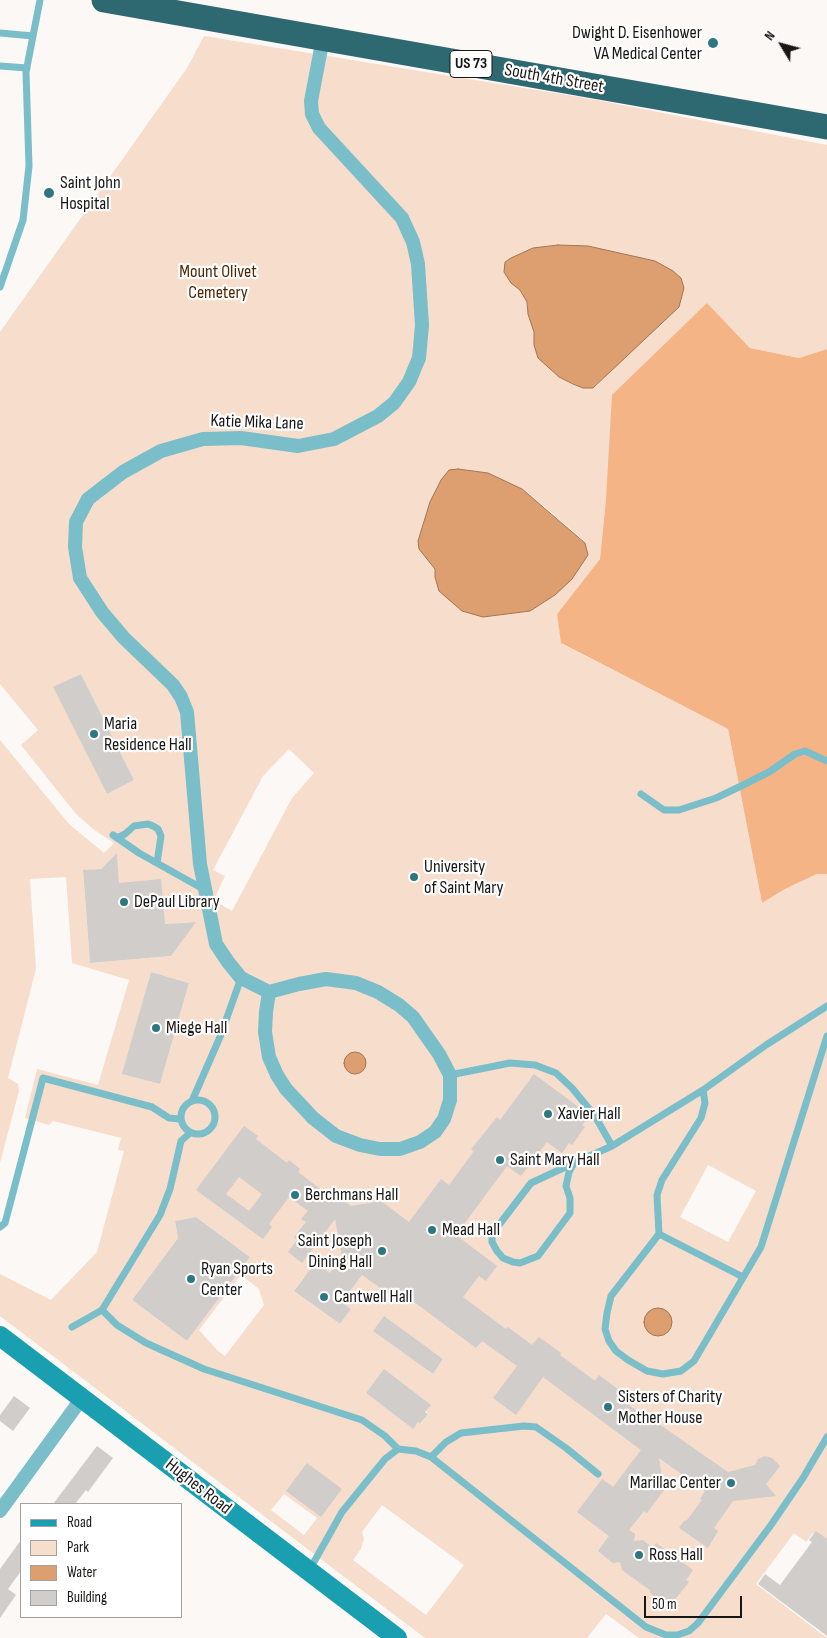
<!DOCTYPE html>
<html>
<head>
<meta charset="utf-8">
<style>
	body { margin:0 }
	#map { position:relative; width:827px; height:1638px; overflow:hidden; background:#fcf8f6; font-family:"Sofia Sans Condensed",sans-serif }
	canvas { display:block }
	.legend { position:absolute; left:20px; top:1503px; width:162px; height:115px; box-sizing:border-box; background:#fff; border:1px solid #a3a2a2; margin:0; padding:6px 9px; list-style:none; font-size:15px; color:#181716 }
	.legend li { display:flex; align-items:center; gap:10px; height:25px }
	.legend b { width:25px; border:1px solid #a3a2a2 }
	.north { position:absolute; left:757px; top:20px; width:50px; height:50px; -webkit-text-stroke:4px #fff; paint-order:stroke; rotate:307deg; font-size:14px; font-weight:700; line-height:20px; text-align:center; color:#181716 }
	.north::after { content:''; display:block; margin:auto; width:18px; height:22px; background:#181716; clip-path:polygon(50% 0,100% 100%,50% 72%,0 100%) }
	.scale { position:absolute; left:644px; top:1596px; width:98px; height:22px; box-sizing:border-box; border:2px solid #181716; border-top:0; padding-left:6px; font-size:15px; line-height:18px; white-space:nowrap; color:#181716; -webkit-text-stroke:4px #fff; paint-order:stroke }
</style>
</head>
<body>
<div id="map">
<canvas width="827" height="1638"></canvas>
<ul class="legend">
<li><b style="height:6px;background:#199faf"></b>Road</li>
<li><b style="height:14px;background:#f7ddcc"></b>Park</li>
<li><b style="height:14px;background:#dd9e70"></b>Water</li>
<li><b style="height:14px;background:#d0cdca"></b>Building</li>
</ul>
<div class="north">N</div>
<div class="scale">50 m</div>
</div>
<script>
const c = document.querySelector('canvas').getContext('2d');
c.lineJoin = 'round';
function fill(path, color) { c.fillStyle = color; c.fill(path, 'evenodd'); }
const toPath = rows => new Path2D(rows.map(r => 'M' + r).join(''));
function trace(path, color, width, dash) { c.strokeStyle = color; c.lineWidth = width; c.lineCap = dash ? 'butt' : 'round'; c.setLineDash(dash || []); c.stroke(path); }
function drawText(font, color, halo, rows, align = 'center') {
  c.font = font + ' "Sofia Sans Condensed",sans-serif'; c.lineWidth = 4.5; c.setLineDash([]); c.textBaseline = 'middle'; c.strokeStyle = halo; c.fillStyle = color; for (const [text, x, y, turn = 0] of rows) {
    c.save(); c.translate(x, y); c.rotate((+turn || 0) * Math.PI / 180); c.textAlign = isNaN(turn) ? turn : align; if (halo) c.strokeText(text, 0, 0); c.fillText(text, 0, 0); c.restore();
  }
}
const green = toPath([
	[204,36,592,99,827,145,827,349,799,358,750,348,707,303,606,499,600,559,557,614,562,644,728,729,762,903,785,889,817,874,827,874,827,1544,813,1533,806,1542,794,1533,756,1584,827,1638,639,1638,606,1614,587,1638,425,1638,0,1316,0,1274,51,1300,97,1252,124,1151,118,1150,121,1138,53,1121,49,1125,25,1118,37,1069,98,1085,129,980,72,963,66,877,30,879,36,969,8,1078,18,1084,19,1091,0,1163,0,740,69,824,104,853,114,843,93,829,76,814,21,745,38,730,0,684,0,332,187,68],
	[533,248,605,378,594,388,583,388,573,384,559,377,538,358,534,345,534,332,528,314,527,302,505,262],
	[458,469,488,473,543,505,585,542,587,555,555,595,530,611,483,617,435,577,435,569,418,541,422,528],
	[81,674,134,780,107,794,54,688],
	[289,749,314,773,292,798,232,911,220,904,216,895,225,876,213,870,263,776],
	[117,854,119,883,165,924,195,922,171,956,90,963,83,871,101,869],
	[151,972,189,983,160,1084,123,1074],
	[708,1165,756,1191,728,1242,680,1217],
	[196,1217,250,1257,187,1341,132,1300,178,1238,175,1221],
	[322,1268,352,1289,342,1302,351,1309,340,1324,294,1291,304,1277,311,1283],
	[241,1275,259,1289,264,1305,225,1356,217,1350,199,1330],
	[384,1317,443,1359,433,1374,374,1331],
	[384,1370,428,1413,421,1424,418,1422,412,1428,366,1393],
	[284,1494,317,1518,304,1535,271,1510],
	[382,1505,464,1565,426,1615,353,1560,361,1549,364,1539,362,1532]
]);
const forest = toPath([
	[707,303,750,348,799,358,827,349,827,874,817,874,785,889,762,903,728,729,561,643,557,614,600,559,606,499,612,395]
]);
const water = toPath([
	[558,245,588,246,655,261,673,271,681,278,684,288,679,307,593,388,583,388,573,384,559,377,538,358,534,345,534,332,528,314,527,302,520,290,511,283,504,272,505,262,511,258,533,248,558,245],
	[458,469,488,473,522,489,585,543,588,555,572,579,555,595,530,611,483,617,462,611,439,591,435,577,435,569,419,549,418,541,430,502,441,480,449,470,458,469],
	'344 1063a11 11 0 1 1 22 0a11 11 0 1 1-22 0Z',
	'644 1322a14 14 0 1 1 28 0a14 14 0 1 1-28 0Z'
]);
const building = toPath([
	[81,674,134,780,107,794,53,687],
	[117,853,119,883,161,879,165,924,196,922,171,956,90,963,83,870,101,869],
	[151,972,189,983,160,1084,122,1074],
	[534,1074,584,1111,589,1117,582,1125,585,1127,572,1145,569,1143,562,1153,547,1142,521,1176,507,1166,456,1235,497,1266,486,1281,479,1276,463,1297,506,1329,508,1327,532,1345,539,1337,561,1353,560,1355,595,1381,599,1375,626,1395,622,1400,658,1426,659,1424,728,1472,755,1465,758,1459,765,1456,772,1458,780,1466,766,1484,776,1496,733,1501,714,1528,718,1531,708,1548,679,1528,684,1521,687,1520,702,1500,700,1499,705,1491,659,1458,664,1490,647,1513,644,1511,629,1530,635,1534,634,1541,643,1540,653,1548,656,1543,693,1570,686,1580,689,1582,669,1607,649,1592,651,1591,622,1570,620,1562,613,1563,598,1551,609,1536,577,1512,602,1479,613,1487,641,1450,543,1377,516,1415,493,1398,517,1366,482,1341,476,1348,394,1287,389,1294,362,1275,342,1302,351,1309,340,1324,294,1291,315,1263,330,1273,342,1256,335,1219,302,1263,288,1252,297,1240,294,1237,306,1222,301,1219,308,1211,289,1197,269,1224,272,1227,263,1239,196,1190,244,1126,258,1136,256,1139,287,1163,289,1160,300,1169,298,1172,328,1195,331,1191,351,1206,381,1201,409,1222,441,1179,449,1185,474,1151,471,1149,480,1138,497,1117,500,1120],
	[239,1177,262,1194,249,1211,226,1194],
	[196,1217,250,1257,187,1341,132,1300,178,1238,175,1221],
	[384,1316,443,1359,433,1374,373,1331],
	[384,1369,431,1405,425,1412,428,1414,420,1424,418,1422,413,1429,366,1393],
	[14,1396,30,1408,13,1431,0,1421,0,1415],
	[97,1446,113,1458,88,1492,86,1490,75,1504,53,1504],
	[307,1463,342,1489,321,1517,286,1491],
	[816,1531,827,1539,827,1636,758,1584,765,1574,780,1585,812,1542,809,1540],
	[21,1540,21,1571,8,1589,16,1595,0,1618,0,1569]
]);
const lane = toPath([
	[0,33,33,36],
	[0,66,27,68],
	[0,287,23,220,29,166,26,72,40,0],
	[641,794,664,810,679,810,716,798,739,787,769,772,795,754,805,751,827,761],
	[113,835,139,853,205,890],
	[117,838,125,834,134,826,148,824,153,826,158,829,161,836,157,863],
	[827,1006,766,1045,703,1090,705,1103,701,1118,662,1180,657,1195,659,1234,611,1296,607,1313,605,1329,609,1341,616,1351,628,1360,647,1371,663,1374,681,1371,694,1361,761,1247,827,1036],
	[450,1075,510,1063,535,1065,556,1073,572,1088,595,1116,612,1146,703,1090],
	'181 1117a17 17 0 1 1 34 0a17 17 0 1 1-34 0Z',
	[192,1101,220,1037,241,978],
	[574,1163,569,1172,566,1186,570,1198,570,1213,538,1256,520,1263,513,1262,503,1258,497,1251,492,1242,492,1234,531,1183,574,1163,612,1146],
	[0,1227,5,1223,43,1078,152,1107,169,1118,180,1119],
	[659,1234,743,1277],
	[102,1310,117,1325,146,1343,204,1369,362,1420,385,1436,398,1449],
	[72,1327,102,1310,160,1215,170,1189,181,1141,190,1133],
	[431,1457,446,1442,461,1433,524,1426,536,1427,566,1448,598,1474],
	[310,1569,342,1512,385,1459,398,1449,416,1451,431,1457,646,1627,666,1635,677,1635,689,1631,698,1623,771,1525,803,1478,827,1437]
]);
const street = toPath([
	[269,992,266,1012,265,1032,269,1057,277,1075,286,1089,313,1118,336,1136,360,1145,380,1149,400,1149,420,1142,435,1132,444,1119,450,1100,450,1075,439,1054,413,1017,399,1005,378,992,356,983,326,979,299,984,269,992,241,978,228,962,216,944,200,864,187,712,181,697,173,685,124,638,102,612,80,578,75,547,76,522,88,499,123,472,161,451,203,439,241,438,298,446,334,439,378,416,394,403,409,382,419,358,422,325,418,264,413,242,402,218,319,128,312,114,311,101,323,38],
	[0,1511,82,1398]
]);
const secondary = toPath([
	[0,1336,397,1638]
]);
const highway = toPath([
	[104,0,827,127]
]);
const markers = [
	[713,43,6,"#2f7780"],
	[49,193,6,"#2f7780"],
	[94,734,5,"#2f7780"],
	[414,877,5,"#2f7780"],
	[124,902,5,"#2f7780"],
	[156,1028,5,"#2f7780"],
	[548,1114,5,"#2f7780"],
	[500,1160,5,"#2f7780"],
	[295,1195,5,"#2f7780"],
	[432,1230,5,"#2f7780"],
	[382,1251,5,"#2f7780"],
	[191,1279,5,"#2f7780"],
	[324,1297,5,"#2f7780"],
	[608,1407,5,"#2f7780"],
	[731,1483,5,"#2f7780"],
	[639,1555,5,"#2f7780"]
];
const shields = [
	[471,64,42]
];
const shieldNames = [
	["US 73",471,64]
];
const poiNames = [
	["Dwight D. Eisenhower",702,33,"right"],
	["VA Medical Center",702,54,"right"],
	["Saint John",60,183],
	["Hospital",60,204],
	["Maria",104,724],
	["Residence Hall",104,745],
	["University",424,867],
	["of Saint Mary",424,888],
	["DePaul Library",134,902],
	["Miege Hall",166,1028],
	["Xavier Hall",558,1114],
	["Saint Mary Hall",510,1160],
	["Berchmans Hall",305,1195],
	["Mead Hall",442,1230],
	["Saint Joseph",372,1241,"right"],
	["Dining Hall",372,1262,"right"],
	["Ryan Sports",201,1269],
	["Center",201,1290],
	["Cantwell Hall",334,1297],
	["Sisters of Charity",618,1397],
	["Mother House",618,1418],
	["Marillac Center",721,1483,"right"],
	["Ross Hall",649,1555]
];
const streetNames = [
	["South 4th Street",554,79,10],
	["Katie Mika Lane",257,423,2],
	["Hughes Road",198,1487,38]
];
const parkNames = [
	["Mount Olivet",218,272],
	["Cemetery",218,293]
];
fill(green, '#f7ddcc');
fill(forest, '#f5b486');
fill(water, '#dd9e70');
trace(water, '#a27655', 1);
fill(building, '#d0cdca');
trace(lane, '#79bec8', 7);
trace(street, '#79bec8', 14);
trace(secondary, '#199faf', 20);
trace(highway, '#2e6972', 25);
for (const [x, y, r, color] of markers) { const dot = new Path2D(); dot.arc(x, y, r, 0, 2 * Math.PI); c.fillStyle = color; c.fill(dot); trace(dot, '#fff', 2); }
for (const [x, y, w] of shields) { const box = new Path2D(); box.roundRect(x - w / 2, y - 13.5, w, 27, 4); c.fillStyle = '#fff'; c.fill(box); trace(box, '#181716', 1); }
drawText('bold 16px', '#181716', null, shieldNames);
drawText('18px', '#181716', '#fff', poiNames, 'left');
drawText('18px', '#181716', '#fff', streetNames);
drawText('18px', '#502702', '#fff', parkNames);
</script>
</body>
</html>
